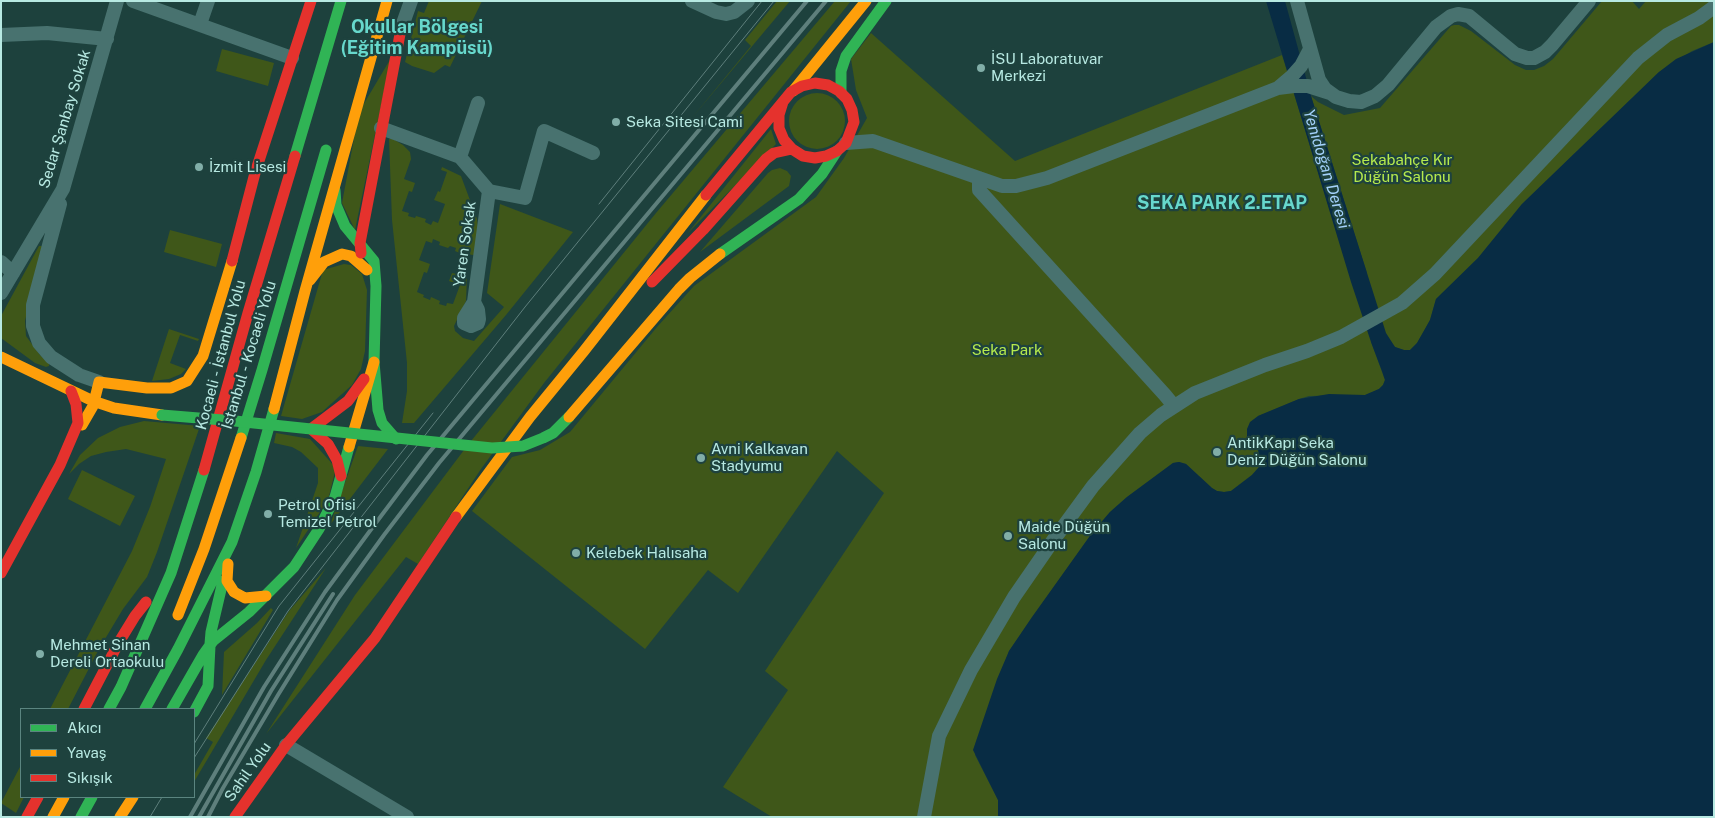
<!DOCTYPE html>
<html>
<head>
<meta charset="utf-8">
<style>
	body { margin:0 }
	#map { position:relative; width:1715px; height:818px; overflow:hidden; background:#1d413d; font-family:"Public Sans",sans-serif }
	canvas { display:block }
	.frame { position:absolute; inset:0; border:2px solid #b7e9e2; pointer-events:none }
	.legend { position:absolute; left:20px; top:708px; width:175px; height:90px; box-sizing:border-box; background:#1e423e; border:1px solid #5b8580; margin:0; padding:6px 9px; list-style:none; font-size:15px; color:#b7e9e2 }
	.legend li { display:flex; align-items:center; gap:10px; height:25px }
	.legend b { width:25px; border:1px solid #5b8580 }
</style>
</head>
<body>
<div id="map">
<canvas width="1715" height="818"></canvas>
<div class="frame"></div>
<ul class="legend">
<li><b style="height:6px;background:#30b455"></b>Akıcı</li>
<li><b style="height:6px;background:#ff9f0a"></b>Yavaş</li>
<li><b style="height:6px;background:#e5322d"></b>Sıkışık</li>
</ul>
</div>
<script>
const c = document.querySelector('canvas').getContext('2d');
c.lineJoin = 'round';
function fill(path, color) { c.fillStyle = color; c.fill(path, 'evenodd'); }
const toPath = rows => new Path2D(rows.map(r => 'M' + r).join(''));
function trace(path, color, width, dash) { c.strokeStyle = color; c.lineWidth = width; c.lineCap = dash ? 'butt' : 'round'; c.setLineDash(dash || []); c.stroke(path); }
function drawText(font, color, halo, rows, align = 'center') {
  c.font = font + ' "Public Sans",sans-serif'; c.lineWidth = 4.5; c.setLineDash([]); c.textBaseline = 'middle'; c.strokeStyle = halo; c.fillStyle = color; for (const [text, x, y, turn = 0] of rows) {
    c.save(); c.translate(x, y); c.rotate((+turn || 0) * Math.PI / 180); c.textAlign = isNaN(turn) ? turn : align; if (halo) c.strokeText(text, 0, 0); c.fillText(text, 0, 0); c.restore();
  }
}
const green = toPath([
	[429,1,482,1,450,67,445,65,434,73,412,66,405,62,418,11,424,13],
	[777,1,790,1,691,119,751,46,745,40],
	[835,1,851,1,544,383,481,469,418,564,406,557,266,734,355,595,467,446,656,213],
	[1602,1,1632,1,1639,9,1646,1,1714,1,1714,42,1692,51,1659,72,1522,204,1478,258,1436,299,1430,320,1424,331,1417,343,1410,350,1404,350,1395,347,1390,341,1371,342,1385,380,1383,385,1379,389,1365,395,1309,396,1299,399,1258,416,1250,441,1258,450,1261,461,1259,467,1252,475,1231,491,1224,492,1217,491,1212,488,1186,464,1179,462,1173,463,1127,497,1110,512,1092,533,1009,651,975,755,998,800,998,817,772,817,723,787,788,690,765,671,884,493,837,451,738,593,708,570,645,649,472,511,512,457,540,450,570,432,657,327,694,286,816,197,844,158,867,118,856,90,851,59,871,33,1015,161,1282,55,1352,282,1367,273,1311,96,1318,102,1344,115,1380,108,1451,26,1454,25,1459,25,1471,31,1515,65,1526,70,1534,70,1544,66,1553,59],
	[222,49,274,63,268,86,216,71],
	[391,58,355,230,342,203,359,112],
	'789 121a28 28 0 1 1 56 0a28 28 0 1 1-56 0Z',
	[771,129,776,144,687,234],
	[389,139,393,139,403,145,410,152,411,159,404,179,415,183,412,192,409,191,402,211,409,213,408,216,415,218,416,216,426,219,425,222,431,225,433,221,438,223,445,204,434,200,438,191,440,192,447,172,441,170,442,167,461,176,477,219,479,236,474,255,462,254,455,251,456,248,450,246,448,248,439,245,440,242,433,239,432,243,426,241,419,260,430,264,427,273,424,272,417,292,424,295,423,297,430,300,431,297,440,301,439,304,446,306,447,303,453,304,460,285,449,281,452,273,467,276,466,301,454,326,455,331,463,338,474,341,504,307,487,293,500,204,573,232,506,315,414,423,402,423,407,391,407,363,392,220],
	[780,168,787,171,791,176,789,186,700,252,768,173,772,170],
	[170,230,222,244,216,267,164,252],
	[39,246,42,246,25,321,26,336,40,355,49,363,49,366,46,367,35,363,1,338,1,316],
	[344,264,351,265,362,274,367,290,365,351,361,369,352,385,322,412,302,419,281,416,323,270],
	[169,329,199,339,198,341,180,335,170,363,186,369,181,374,169,379,152,381],
	[144,421,200,426,157,552,147,577,123,609,99,649,68,709,50,709,132,551,150,507,166,459,126,449,106,452,91,456,79,464,69,474,80,455,98,438,120,427],
	[276,433,310,439,336,468,328,500,296,548,318,483,318,468,301,452,292,447,274,443],
	[358,446,388,449,330,525],
	[82,470,135,496,120,526,68,499],
	[326,568,266,660,194,782,194,775,213,742,206,738,289,611],
	[271,608,273,610,222,695,224,652,257,623],
	[21,765,21,797,24,797,16,813,1,803]
]);
const water = toPath([
	[1266,1,1285,1,1311,96,1386,333,1395,347,1404,350,1410,350,1417,343,1430,320,1436,299,1478,258,1522,204,1659,72,1676,59,1714,42,1714,817,998,817,998,800,973,750,997,679,1009,651,1032,617,1092,533,1110,512,1127,497,1173,463,1179,462,1186,464,1212,488,1217,491,1224,492,1231,491,1252,475,1259,467,1261,461,1258,450,1247,436,1247,429,1250,422,1258,416,1299,399,1329,394,1365,395,1379,389,1383,385,1385,380,1382,371,1371,342,1351,282]
]);
const street = toPath([
	[133,1,292,58],
	[692,1,716,12,726,14,734,12,748,1],
	[1297,1,1319,80,1325,89,1336,97,1349,101,1361,102,1375,96,1388,85,1436,27,1451,16,1458,14,1469,16,1515,54,1527,58,1534,58,1545,52,1552,45,1589,1],
	[200,24,208,1],
	[401,29,411,1],
	[1,35,47,33,107,39],
	[1279,87,1292,76,1301,66,1310,49],
	[381,128,460,157,489,191,525,198,544,131,593,153],
	[846,143,873,141,1002,186,1016,186,1047,178,1278,88,1294,86,1308,86,1330,93],
	[460,157,478,103],
	[979,178,979,190,1165,395,1174,406],
	[60,204,33,305,33,326,39,343,51,357,79,375,99,382],
	[1,262,13,273],
	[1,293,63,189,117,1],
	[474,302,478,310,479,319,478,323,471,326,464,323,464,318,474,302,489,191],
	[286,745,407,817],
	[924,817,939,736,971,670,1014,597,1052,542,1093,486,1140,433,1161,415,1195,393,1265,365,1307,351,1341,337,1402,303,1435,274,1638,58,1667,35,1699,18,1714,7]
]);
const fast = toPath([
	[841,93,841,71,846,56,886,1],
	[295,156,341,1],
	[335,190,336,205,345,226,374,261,376,286,374,362,378,410,382,423,396,439],
	[720,254,799,199,822,174,837,151],
	[241,438,262,370,326,150],
	[210,644,211,632,223,581],
	[109,709,121,687,171,573,204,470],
	[145,709,178,649,232,542,256,472,274,409],
	[172,709,203,655,213,641,249,612,294,567,319,529,335,497,349,447],
	[194,712,208,686,210,646],
	[81,817,92,797]
]);
const slow = toPath([
	[793,91,866,1],
	[310,280,324,262,342,254,351,256,367,270],
	[1,357,93,401,114,408,162,415],
	[274,409,305,291,387,1],
	[82,425,93,406,99,382,147,388,171,388,187,381,203,356,232,261],
	[349,447,374,362],
	[456,517,530,417,584,351,706,195],
	[228,564,227,581,234,592,245,598,266,596],
	[178,615,204,549,241,438],
	[53,817,64,797],
	[120,817,133,797]
]);
const jam = toPath([
	[706,195,791,92,802,86,815,83,828,85,839,91,847,99,852,110,854,122,846,143,837,151,826,156,815,158,803,156,792,149,784,140,779,128,779,115,783,102],
	[361,253,360,243,401,29],
	[232,261,255,173,311,1],
	[652,282,703,230,766,159,774,153,792,149],
	[204,470,248,313,295,156],
	[341,476,337,460,328,444,311,429,348,401,364,379],
	[1,573,60,465,78,423,76,404,71,391],
	[84,709,119,642,135,616,146,602],
	[27,817,38,797],
	[235,817,286,745,375,638,456,517]
]);
const tram = toPath([
	[599,204,762,1],
	[194,744,279,606,433,413],
	[194,758,288,611,525,307,774,1],
	[150,817,162,797]
]);
const rail = toPath([
	[190,817,264,687,325,592,375,524,427,455,807,1],
	[199,817,271,691,333,594],
	[208,817,223,788,278,695,337,600,384,535,439,463,826,1]
]);
const fastBridge = toPath([
	[162,415,235,421,492,448,523,446,543,438,553,433,569,417]
]);
const slowBridge = toPath([
	[569,417,679,289,690,278,720,254]
]);
const markers = [
	[981,68,5,"#81aea8"],
	[616,122,5,"#81aea8"],
	[199,167,5,"#81aea8"],
	[1217,452,5,"#81aea8"],
	[701,458,5,"#81aea8"],
	[268,514,5,"#81aea8"],
	[1008,536,5,"#81aea8"],
	[576,553,5,"#81aea8"],
	[40,654,5,"#81aea8"]
];
const poiNames = [
	["İSU Laboratuvar",991,59],
	["Merkezi",991,76],
	["Seka Sitesi Cami",626,122],
	["İzmit Lisesi",209,167],
	["AntikKapı Seka",1227,443],
	["Deniz Düğün Salonu",1227,460],
	["Avni Kalkavan",711,449],
	["Stadyumu",711,466],
	["Petrol Ofisi",278,505],
	["Temizel Petrol",278,522],
	["Maide Düğün",1018,527],
	["Salonu",1018,544],
	["Kelebek Halısaha",586,553],
	["Mehmet Sinan",50,645],
	["Dereli Ortaokulu",50,662]
];
const streetNames = [
	["Sedar Şanbay Sokak",65,119,-73],
	["Yaren Sokak",465,244,-82],
	["Kocaeli - İstanbul Yolu",221,355,-75],
	["İstanbul - Kocaeli Yolu",249,355,-73],
	["Sahil Yolu",248,772,-55]
];
const parkNames = [
	["Sekabahçe Kır",1402,160],
	["Düğün Salonu",1402,177],
	["Seka Park",1007,350]
];
const waterNames = [
	["Yenidoğan Deresi",1326,169,73]
];
const quarterNames = [
	["Okullar Bölgesi",417,27],
	["(Eğitim Kampüsü)",417,48],
	["SEKA PARK 2.ETAP",1222,203]
];
fill(green, '#3f5719');
fill(water, '#082c44');
trace(street, '#48726f', 14);
trace(fast, '#30b455', 11);
trace(slow, '#ff9f0a', 11);
trace(jam, '#e5322d', 11);
trace(tram, '#5e7f7c', 1);
trace(rail, '#5e7f7c', 4);
trace(fastBridge, '#30b455', 11);
trace(slowBridge, '#ff9f0a', 11);
for (const [x, y, r, color] of markers) { const dot = new Path2D(); dot.arc(x, y, r, 0, 2 * Math.PI); c.fillStyle = color; c.fill(dot); trace(dot, '#1e423e', 2); }
drawText('15px', '#b7e9e2', '#1e423e', poiNames, 'left');
drawText('15px', '#b7e9e2', '#1e423e', streetNames);
drawText('15px', '#b6ea4d', '#1e423e', parkNames);
drawText('italic 16px', '#a3d1fb', '#1e423e', waterNames);
drawText('bold 18px', '#67d8cc', '#1e423e', quarterNames);
</script>
</body>
</html>
